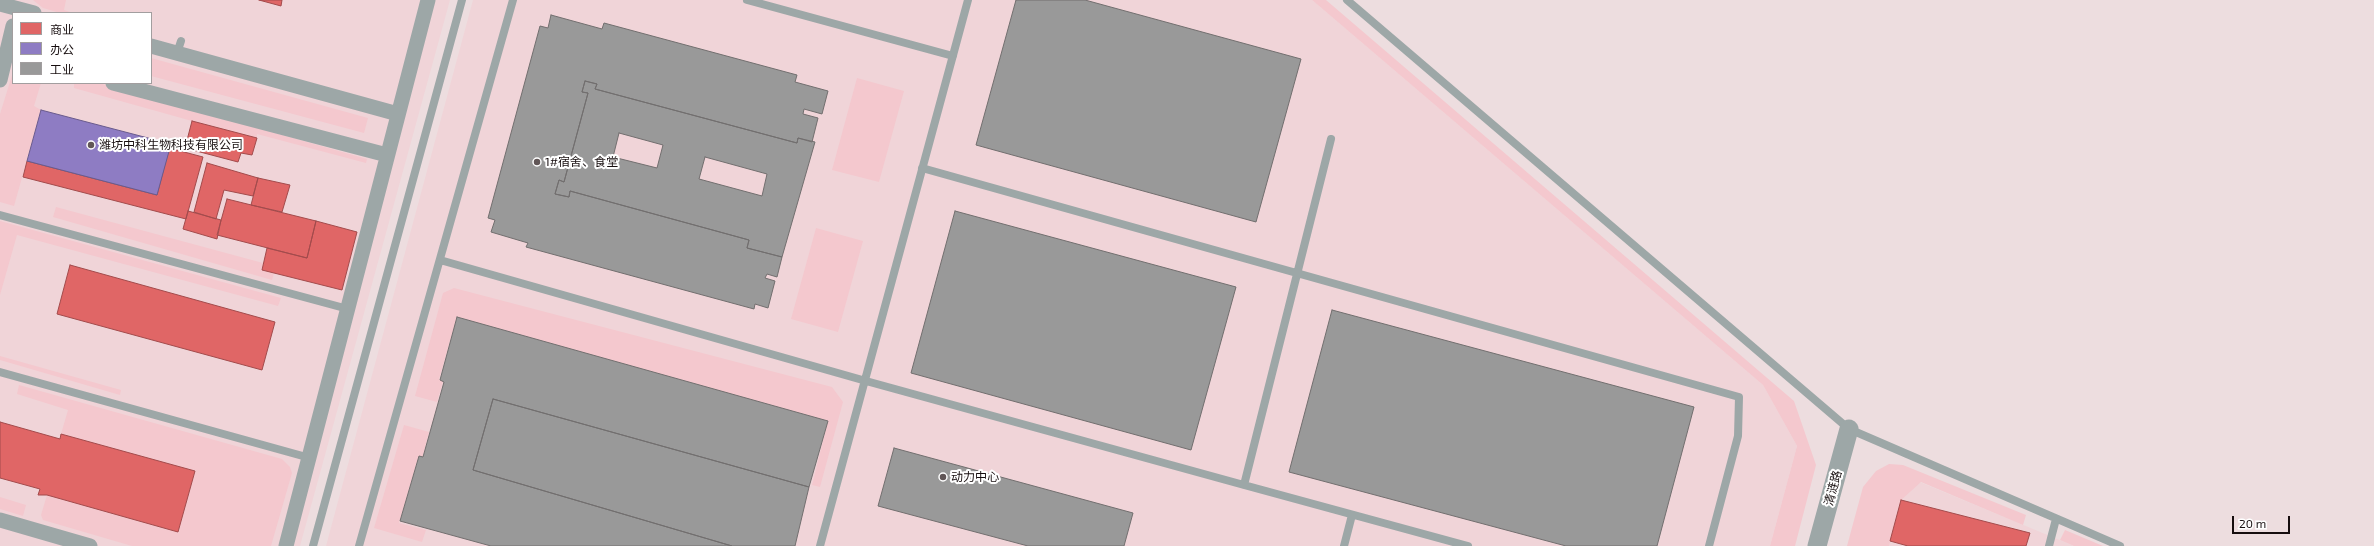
<!DOCTYPE html>
<html>
<head>
<meta charset="utf-8">
<style>
	body { margin:0 }
	#map { position:relative; width:2374px; height:546px; overflow:hidden; background:#eddddf; font-family:"Exo 2","Noto Sans SC",sans-serif }
	canvas { display:block }
	.legend { position:absolute; left:12px; top:12px; width:140px; height:72px; box-sizing:border-box; background:#fff; border:1px solid #a29e9f; margin:0; padding:5px 7px; list-style:none; font-size:12px; color:#160d0e }
	.legend li { display:flex; align-items:center; gap:8px; height:20px }
	.legend b { width:20px; border:1px solid #a29e9f }
	.scale { position:absolute; left:2232px; top:516px; width:58px; height:18px; box-sizing:border-box; border:2px solid #160d0e; border-top:0; padding-left:5px; font-size:12px; line-height:14px; white-space:nowrap; color:#160d0e; -webkit-text-stroke:3px #fff; paint-order:stroke }
</style>
</head>
<body>
<div id="map">
<canvas width="2374" height="546"></canvas>
<ul class="legend">
<li><b style="height:11px;background:#e06666"></b>商业</li>
<li><b style="height:11px;background:#8e7cc3"></b>办公</li>
<li><b style="height:11px;background:#999"></b>工业</li>
</ul>
<div class="scale">20 m</div>
</div>
<script>
const c = document.querySelector('canvas').getContext('2d');
c.lineJoin = 'round';
function fill(path, color) { c.fillStyle = color; c.fill(path, 'evenodd'); }
const toPath = rows => new Path2D(rows.map(r => 'M' + r).join(''));
function trace(path, color, width, dash) { c.strokeStyle = color; c.lineWidth = width; c.lineCap = dash ? 'butt' : 'round'; c.setLineDash(dash || []); c.stroke(path); }
function drawText(font, color, halo, rows, align = 'center') {
  c.font = font + ' "Exo 2","Noto Sans SC",sans-serif'; c.lineWidth = 4; c.setLineDash([]); c.textBaseline = 'middle'; c.strokeStyle = halo; c.fillStyle = color; for (const [text, x, y, turn = 0] of rows) {
    c.save(); c.translate(x, y); c.rotate((+turn || 0) * Math.PI / 180); c.textAlign = isNaN(turn) ? turn : align; if (halo) c.strokeText(text, 0, 0); c.fillText(text, 0, 0); c.restore();
  }
}
const built = toPath([
	[0,0,450,0,300,546,0,546],
	[13,13,151,13,151,83,13,83],
	[473,0,1312,0,1763,385,1797,446,1770,546,326,546],
	[1915,480,2074,546,1870,546,1885,492]
]);
const green = toPath([
	[33,0,66,0,64,10,73,13,60,13,43,8],
	[1312,0,1326,0,1794,401,1816,465,1795,546,1770,546,1797,446,1763,385],
	[151,58,368,118,364,133,151,76],
	[13,72,13,83,41,83,34,106,41,110,14,206,0,202,0,114],
	[857,78,904,91,879,182,832,170],
	[74,83,99,83,367,159,366,163,257,134,257,138,192,121,74,88],
	[56,207,263,263,262,270,274,273,272,280,53,217],
	[0,221,281,298,278,306,17,235,0,295],
	[816,228,863,241,838,332,791,319],
	[454,288,832,387,843,402,820,487,812,485,828,421,457,317,439,379,443,381,437,402,415,396,443,293],
	[0,356,121,390,120,395,0,360],
	[19,385,282,459,290,467,292,473,271,546,132,546,43,520,41,515,47,495,178,532,195,472,61,434,68,410,17,394],
	[404,425,429,432,422,459,418,458,399,523,426,530,422,542,374,528],
	[1889,464,1903,465,2026,515,2023,525,1921,482,1901,500,1889,546,1847,546,1863,487,1876,471],
	[0,497,26,505,23,516,0,509],
	[2065,530,2103,546,2074,546,2060,540]
]);
const shops = toPath([
	[259,0,282,0,281,6,259,0],
	[192,121,257,138,252,155,241,153,238,162,185,148,192,121],
	[169,148,203,157,186,219,23,177,27,161,157,195,169,148],
	[207,163,258,178,253,196,224,190,216,219,194,212,207,163],
	[258,178,290,185,282,212,251,205,258,178],
	[227,199,316,221,307,258,217,235,227,199],
	[188,211,221,220,217,239,183,229,188,211],
	[316,221,357,232,342,290,262,270,267,248,307,258,316,221],
	[70,265,275,322,262,370,57,314,70,265],
	[0,422,60,439,61,434,195,471,178,532,47,495,38,495,40,489,0,478,0,422],
	[1901,500,2030,533,2026,546,1908,546,1890,541,1901,500]
]);
const offices = toPath([
	[41,110,171,144,157,195,27,161,41,110]
]);
const industry = toPath([
	[1016,0,1085,0,1301,59,1256,222,976,145,1016,0],
	[551,15,602,29,604,23,797,75,795,82,828,91,822,114,804,109,803,114,818,118,812,142,798,138,797,143,595,89,597,84,585,81,582,92,588,93,564,182,559,180,555,194,569,197,570,191,749,240,747,248,782,257,777,277,767,274,765,278,775,281,768,308,755,304,754,309,526,247,528,243,491,232,495,220,488,218,540,26,548,28,551,15],
	[585,81,597,84,595,89,797,143,798,138,815,142,782,257,747,248,749,240,570,191,569,197,555,194,559,180,564,182,588,93,582,92,585,81],
	[619,133,663,145,657,168,613,157,619,133],
	[705,157,767,174,762,196,699,179,705,157],
	[955,211,1236,287,1191,450,911,373,955,211],
	[1332,310,1694,407,1657,546,1566,546,1289,472,1332,310],
	[457,317,828,421,809,487,493,399,473,470,732,546,491,546,400,521,419,456,423,457,444,382,440,380,457,317],
	[493,399,809,487,795,546,732,546,473,470,493,399],
	[894,448,1133,513,1124,546,1028,546,878,506,894,448]
]);
const service = toPath([
	[747,0,953,56],
	[1347,0,1849,429,2120,546],
	[177,53,181,41],
	[1331,139,1244,485,1468,546],
	[922,168,1739,397,1738,436,1709,546],
	[0,215,348,309],
	[440,260,866,381,1244,485],
	[0,372,310,458],
	[313,546,462,0],
	[359,546,513,0],
	[820,546,968,0],
	[1344,546,1352,515],
	[2049,546,2056,519]
]);
const minor = toPath([
	[0,4,34,13],
	[151,46,398,114],
	[0,80,13,26],
	[113,83,387,155],
	[0,520,90,546],
	[286,546,428,0]
]);
const tertiary = toPath([
	[1817,546,1849,429]
]);
const markers = [
	[91,145,4,"#615657"],
	[537,162,4,"#615657"],
	[943,477,4,"#615657"]
];
const poiNames = [
	["潍坊中科生物科技有限公司",99,145],
	["1#宿舍、食堂",545,162],
	["动力中心",951,477]
];
const streetNames = [
	["清涟路",1833,488,-75]
];
fill(built, '#f0d4d8');
fill(green, '#f4c8ce');
fill(shops, '#e06666');
trace(shops, '#a34b4c', 1);
fill(offices, '#8e7cc3');
trace(offices, '#6a5b8d', 1);
fill(industry, '#999');
trace(industry, '#726f6f', 1);
trace(service, '#9da7a7', 8);
trace(minor, '#9da7a7', 15);
trace(tertiary, '#9da7a7', 19);
for (const [x, y, r, color] of markers) { const dot = new Path2D(); dot.arc(x, y, r, 0, 2 * Math.PI); c.fillStyle = color; c.fill(dot); trace(dot, '#fff', 1.5); }
drawText('12px', '#160d0e', '#fff', poiNames, 'left');
drawText('12px', '#160d0e', '#fff', streetNames);
</script>
</body>
</html>
